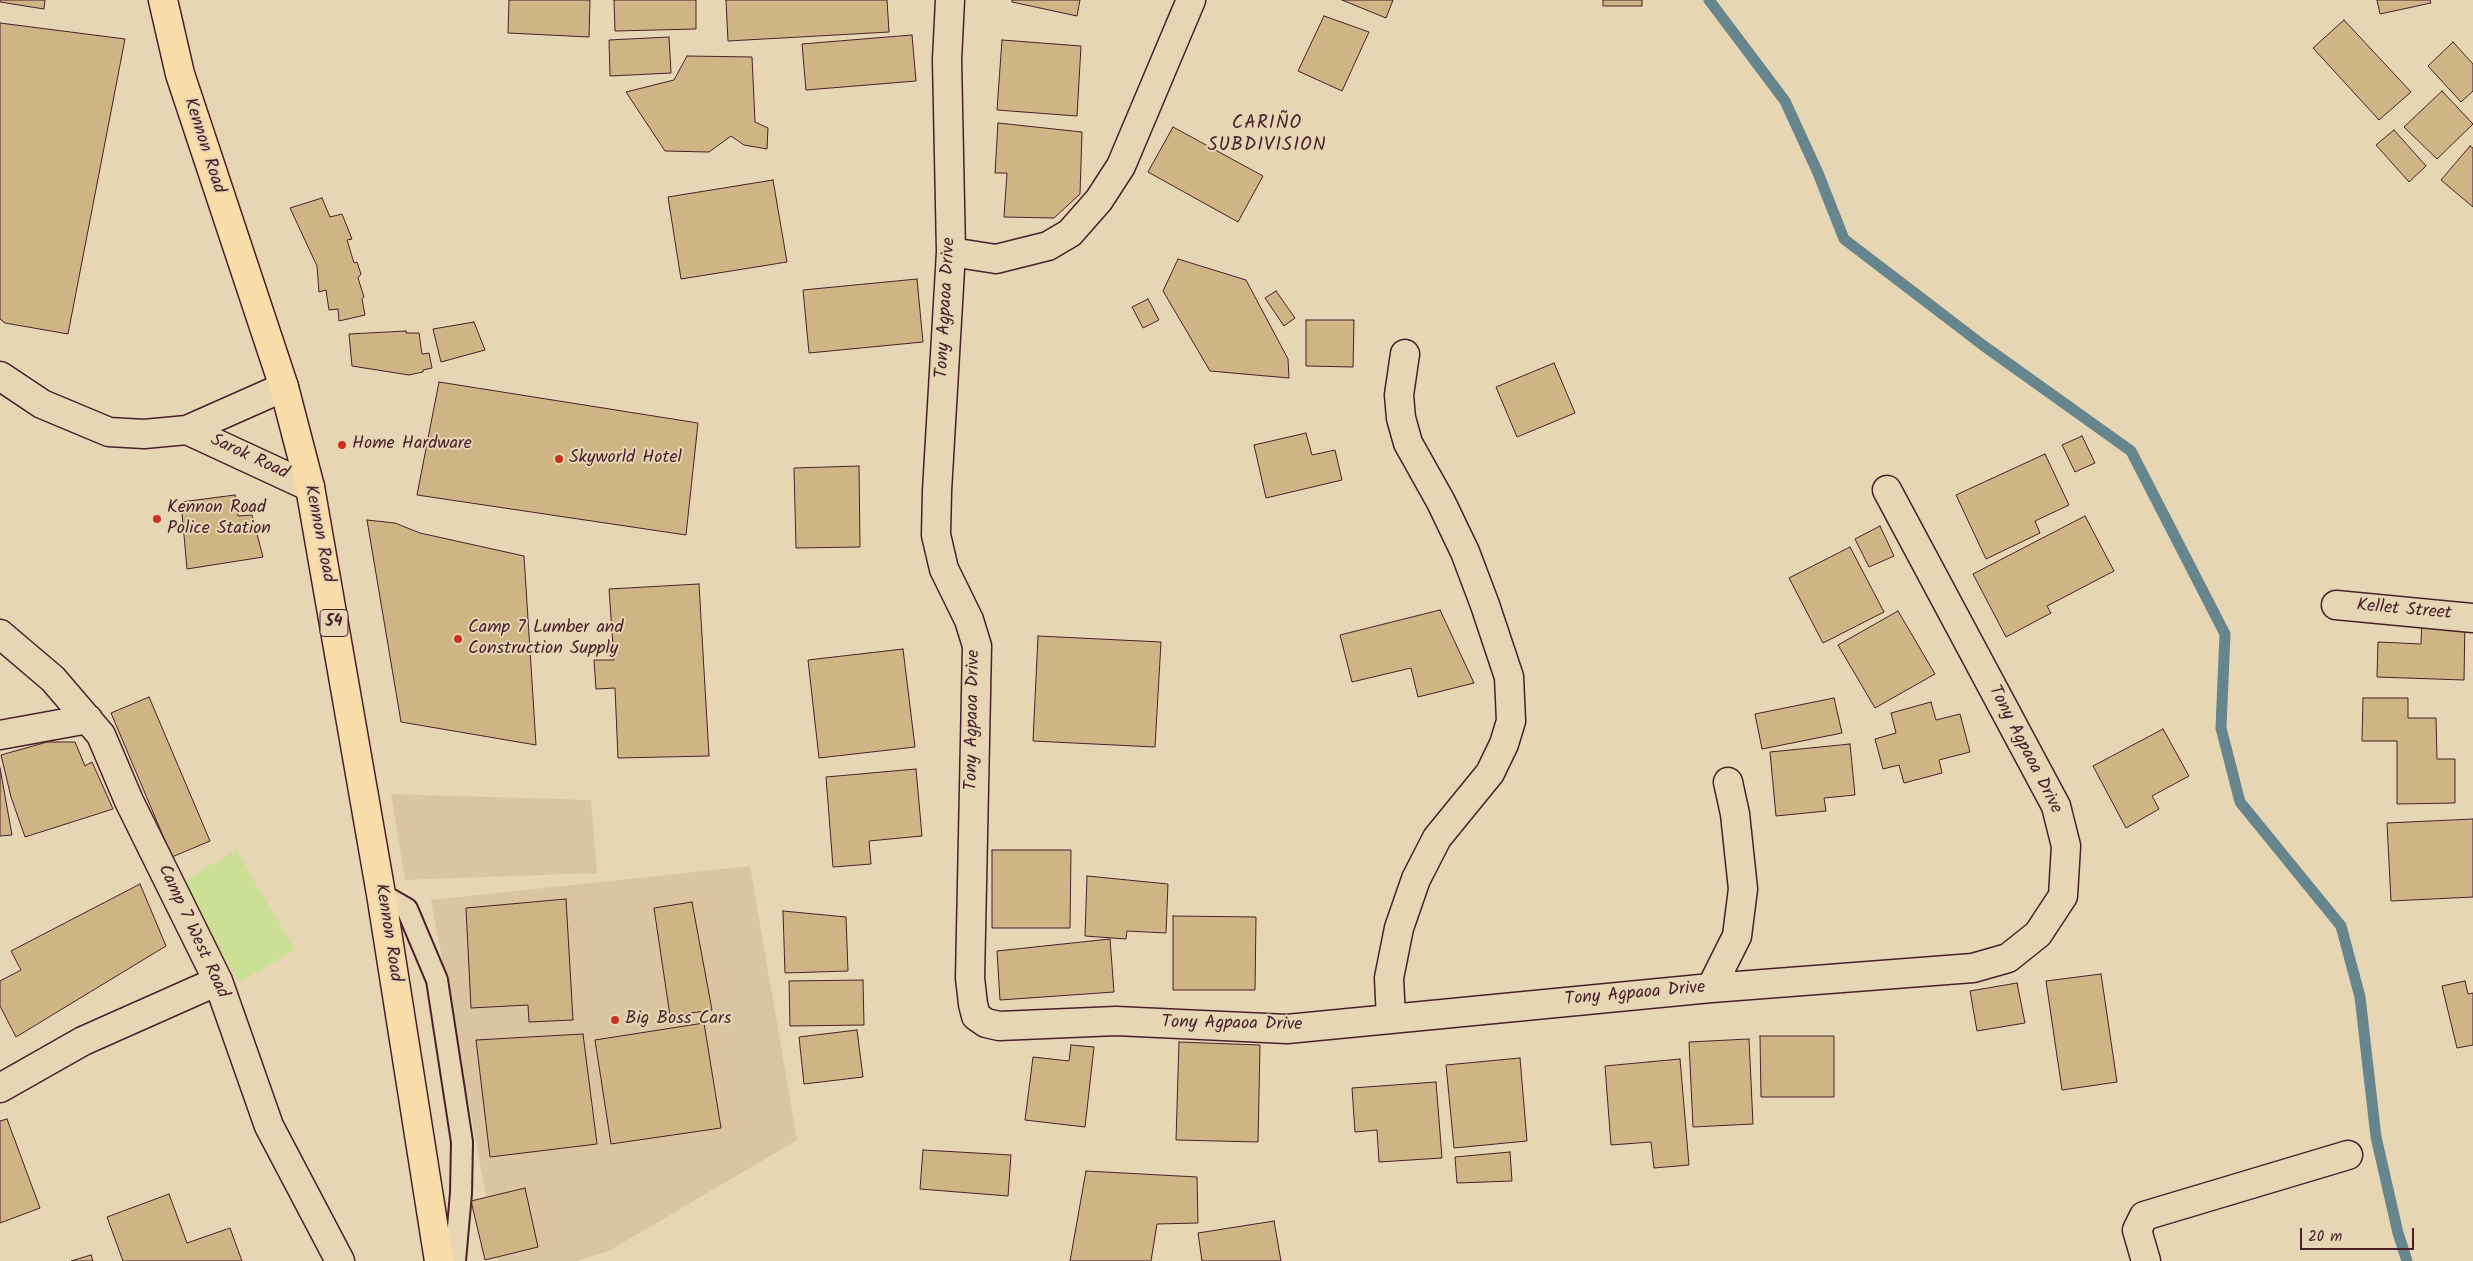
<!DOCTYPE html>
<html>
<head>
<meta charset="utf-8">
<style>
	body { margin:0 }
	#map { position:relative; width:2473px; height:1261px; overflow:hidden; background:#e7d6b3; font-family:Kalam,sans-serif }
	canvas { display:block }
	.scale { position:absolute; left:2300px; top:1228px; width:114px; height:22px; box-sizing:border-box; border:2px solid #4a1f2b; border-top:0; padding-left:6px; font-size:15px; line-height:18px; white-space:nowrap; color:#4a1f2b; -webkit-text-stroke:4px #e7d6b3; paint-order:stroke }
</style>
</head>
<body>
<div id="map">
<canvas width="2473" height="1261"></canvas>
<div class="scale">20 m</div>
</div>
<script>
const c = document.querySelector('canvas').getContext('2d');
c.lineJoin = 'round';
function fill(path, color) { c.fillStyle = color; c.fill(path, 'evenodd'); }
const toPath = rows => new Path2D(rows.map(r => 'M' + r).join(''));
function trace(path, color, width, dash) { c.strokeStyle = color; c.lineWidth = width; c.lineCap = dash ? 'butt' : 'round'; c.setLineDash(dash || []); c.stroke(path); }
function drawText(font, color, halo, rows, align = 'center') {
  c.font = font + ' Kalam,sans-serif'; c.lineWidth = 4; c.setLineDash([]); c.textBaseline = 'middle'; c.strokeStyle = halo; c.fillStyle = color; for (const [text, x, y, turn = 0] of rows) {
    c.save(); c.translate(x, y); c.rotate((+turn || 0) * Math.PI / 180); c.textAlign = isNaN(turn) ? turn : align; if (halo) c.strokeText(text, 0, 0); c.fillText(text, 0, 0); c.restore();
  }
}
const built = toPath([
	[391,794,591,800,597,873,405,880],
	[750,866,797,1140,609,1251,576,1261,498,1261,431,900]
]);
const green = toPath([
	[236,850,295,950,239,982,181,883]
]);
const stream = toPath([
	[1709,0,1785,101,1818,173,1844,239,1984,346,2131,451,2225,634,2221,728,2240,802,2341,926,2360,997,2376,1137,2398,1233,2407,1261]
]);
const building = toPath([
	[0,0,45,0,44,9,0,2,0,0],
	[509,0,590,0,589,37,508,33,509,0],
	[614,0,696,0,696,29,615,31,614,0],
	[726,0,887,0,889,32,728,41,726,0],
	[1012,0,1080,0,1077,16,1012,2,1012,0],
	[1342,0,1393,0,1386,18,1342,0],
	[1603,0,1642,0,1642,6,1603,6,1603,0],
	[2377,0,2430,0,2431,3,2380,14,2377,0],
	[1324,16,1369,32,1342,91,1298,71,1324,16],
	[2344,20,2411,92,2379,120,2313,48,2344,20],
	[0,23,125,39,68,334,5,323,0,319,0,23],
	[912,35,916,81,806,90,802,44,912,35],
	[669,37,671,73,610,76,609,40,669,37],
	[1002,40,1081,46,1077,116,997,110,1002,40],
	[2453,42,2473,64,2473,91,2461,102,2428,66,2453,42],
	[687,56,752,57,755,122,768,128,767,149,744,145,731,136,709,152,665,151,626,92,674,80,687,56],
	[2442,91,2473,124,2437,159,2404,127,2442,91],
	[998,123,1082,132,1080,194,1054,218,1004,217,1007,173,995,173,998,123],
	[1173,127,1263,176,1238,222,1148,172,1173,127],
	[2394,130,2426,166,2409,182,2376,145,2394,130],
	[2470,146,2473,148,2473,207,2441,180,2470,146],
	[773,180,787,262,681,279,668,197,773,180],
	[322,198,330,217,342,214,352,239,347,240,354,263,357,262,361,274,358,278,364,297,362,299,365,315,339,321,338,309,329,310,326,290,319,292,317,266,290,208,322,198],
	[1178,259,1246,280,1288,359,1289,378,1210,371,1163,291,1178,259],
	[917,279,923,342,809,353,803,290,917,279],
	[1276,291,1295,318,1284,326,1265,298,1276,291],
	[1148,299,1159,320,1143,328,1132,307,1148,299],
	[1306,320,1354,320,1353,367,1306,366,1306,320],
	[474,322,485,350,441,362,433,329,474,322],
	[406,331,406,333,419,333,422,354,429,353,432,368,423,370,423,372,409,375,352,366,349,334,406,331],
	[1554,363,1575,413,1517,437,1496,387,1554,363],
	[439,382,698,423,686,535,417,495,439,382],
	[1306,433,1312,455,1335,450,1342,480,1266,498,1254,445,1306,433],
	[2082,436,2095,463,2075,472,2062,445,2082,436],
	[2045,454,2069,505,2035,521,2040,533,1986,559,1956,495,2045,454],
	[859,466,860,547,796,548,794,468,859,466],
	[235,495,238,516,252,515,263,557,187,569,181,502,235,495],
	[2085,516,2114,571,2047,606,2051,613,2006,637,1973,574,2085,516],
	[367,520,395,523,420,533,524,556,536,745,401,722,367,520],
	[1880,526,1894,556,1869,567,1855,539,1880,526],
	[1850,547,1884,612,1823,643,1789,578,1850,547],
	[699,584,709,756,618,758,615,688,596,689,594,660,614,660,609,589,699,584],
	[1440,610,1474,683,1418,697,1411,668,1352,682,1340,635,1440,610],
	[1898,611,1935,674,1875,708,1838,645,1898,611],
	[2422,618,2465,619,2464,680,2377,677,2378,642,2421,644,2422,618],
	[1038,636,1161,642,1155,747,1033,741,1038,636],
	[903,649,915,747,819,758,808,660,903,649],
	[149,697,210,841,172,857,111,713,149,697],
	[1834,698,1842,733,1762,749,1755,714,1834,698],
	[2363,698,2408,698,2408,718,2436,718,2437,759,2455,759,2455,803,2397,804,2397,741,2362,741,2363,698],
	[1931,702,1936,720,1960,714,1970,752,1939,760,1942,773,1904,783,1899,765,1883,769,1875,739,1896,733,1891,713,1931,702],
	[2163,729,2189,776,2152,796,2159,809,2126,828,2093,766,2163,729],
	[47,742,75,742,85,766,92,762,113,809,25,837,11,797,1,755,47,742],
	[1850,744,1855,795,1824,798,1826,811,1776,816,1770,752,1850,744],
	[0,768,12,835,0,836,0,768],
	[916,769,922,836,869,841,871,864,833,867,826,777,916,769],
	[2473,819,2473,897,2391,901,2387,823,2473,819],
	[992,850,1071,850,1070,928,992,928,992,850],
	[1087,876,1168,884,1166,933,1127,931,1126,939,1085,936,1087,876],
	[140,884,166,946,16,1037,0,1006,0,981,21,970,11,951,140,884],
	[566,899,573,1020,529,1022,528,1005,471,1008,466,908,566,899],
	[692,902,712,1010,670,1016,654,908,692,902],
	[783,911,846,917,848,971,785,973,783,911],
	[1173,916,1256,917,1255,990,1173,990,1173,916],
	[1110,939,1114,992,1000,1000,997,951,1110,939],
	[2101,974,2117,1082,2062,1090,2046,981,2101,974],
	[863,980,864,1025,790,1026,789,981,863,980],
	[2465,981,2468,994,2473,993,2473,1045,2457,1048,2442,986,2465,981],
	[2017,983,2025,1023,1977,1031,1970,991,2017,983],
	[704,1023,721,1128,611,1144,595,1040,704,1023],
	[857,1030,863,1077,804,1084,799,1037,857,1030],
	[583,1034,597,1144,490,1157,476,1040,583,1034],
	[1760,1036,1834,1036,1834,1097,1761,1097,1760,1036],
	[1749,1039,1753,1124,1693,1127,1689,1042,1749,1039],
	[1179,1042,1260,1045,1258,1142,1176,1140,1179,1042],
	[1071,1045,1094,1047,1085,1127,1025,1120,1033,1057,1069,1061,1071,1045],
	[1520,1058,1527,1141,1454,1148,1446,1065,1520,1058],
	[1680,1059,1689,1165,1654,1168,1651,1142,1611,1145,1605,1066,1680,1059],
	[1436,1082,1442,1158,1379,1162,1377,1130,1355,1132,1352,1088,1436,1082],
	[7,1119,40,1208,0,1223,0,1121,7,1119],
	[923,1150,1011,1155,1008,1196,920,1189,923,1150],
	[1510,1152,1512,1181,1457,1183,1455,1157,1510,1152],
	[1086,1171,1197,1177,1198,1223,1157,1224,1151,1261,1070,1261,1086,1171],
	[525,1188,538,1247,485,1260,471,1201,525,1188],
	[169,1194,187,1243,230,1228,242,1261,123,1261,107,1217,169,1194],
	[1274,1221,1281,1261,1202,1261,1198,1233,1274,1221],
	[91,1255,93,1261,71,1261,91,1255]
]);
const service = toPath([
	[381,894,407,909,437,980,462,1142,461,1193,455,1261]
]);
const minor = toPath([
	[950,0,947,60,951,252,937,491,936,535,944,569,969,620,977,646,970,978,973,1004,976,1016,986,1023,999,1026,1116,1021,1287,1029,1711,988,1973,968,2008,958,2038,934,2063,896,2066,846,2056,806,1887,490],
	[951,252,996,259,1048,246,1070,233,1099,200,1121,166,1191,0],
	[0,376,42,404,109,432,144,434,187,430,284,387],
	[187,430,310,487],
	[2336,605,2473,618],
	[0,634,53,679,101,735,129,801,218,981,269,1126,340,1261],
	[0,735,88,719],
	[1711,988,1737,936,1743,889,1735,814,1728,782],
	[1391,1018,1389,978,1399,928,1416,879,1437,838,1490,773,1504,744,1511,721,1509,677,1485,605,1465,552,1441,502,1408,443,1401,418,1399,395,1405,354],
	[0,1088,83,1041,218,981],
	[2146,1261,2137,1230,2144,1216,2348,1155]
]);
const trunk = toPath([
	[163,0,180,74,284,387,310,487,381,894,439,1261]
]);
const markers = [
	[342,445,5,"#c8321e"],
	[559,459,5,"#c8321e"],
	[157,519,5,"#c8321e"],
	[458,639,5,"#c8321e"],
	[615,1020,5,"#c8321e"]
];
const shields = [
	[334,623,28]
];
const shieldNames = [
	["54",334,623]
];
const streetNames = [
	["Kennon Road",203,146,72],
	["Tony Agpaoa Drive",947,308,-87],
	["Sarok Road",249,458,25],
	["Kennon Road",318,534,79],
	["Kellet Street",2404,611,5],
	["Tony Agpaoa Drive",974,720,-89],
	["Tony Agpaoa Drive",2024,750,63],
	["Camp 7 West Road",192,932,65],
	["Kennon Road",387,933,81],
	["Tony Agpaoa Drive",1635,995,-5],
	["Tony Agpaoa Drive",1232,1025,1]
];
const poiNames = [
	["Home Hardware",352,445],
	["Skyworld Hotel",569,459],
	["Kennon Road",167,509],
	["Police Station",167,530],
	["Camp 7 Lumber and",468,629],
	["Construction Supply",468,650],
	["Big Boss Cars",625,1020]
];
const neighbourhoodNames = [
	["CARIÑO",1267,125],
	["SUBDIVISION",1267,147]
];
fill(built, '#dac5a0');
fill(green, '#cce095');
trace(stream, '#66858d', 11);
fill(building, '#cfb485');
trace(building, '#4a1f2b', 1);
trace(service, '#4a1f2b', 24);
trace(minor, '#4a1f2b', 31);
trace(trunk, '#4a1f2b', 31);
trace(service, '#e7d6b3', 20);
trace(minor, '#e7d6b3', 28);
trace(trunk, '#f9deab', 28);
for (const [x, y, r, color] of markers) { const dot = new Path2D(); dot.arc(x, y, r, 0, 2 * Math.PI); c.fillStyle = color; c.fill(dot); trace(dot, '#e7d6b3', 2); }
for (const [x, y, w] of shields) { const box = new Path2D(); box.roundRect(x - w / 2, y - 13.5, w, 27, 4); c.fillStyle = '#e7d6b3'; c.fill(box); trace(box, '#4a1f2b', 1); }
drawText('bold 16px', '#4a1f2b', null, shieldNames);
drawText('18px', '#4a1f2b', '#e7d6b3', streetNames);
drawText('18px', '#4a1f2b', '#e7d6b3', poiNames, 'left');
c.letterSpacing = '1px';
drawText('19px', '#4a1f2b', '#e7d6b3', neighbourhoodNames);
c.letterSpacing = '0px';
</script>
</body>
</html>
